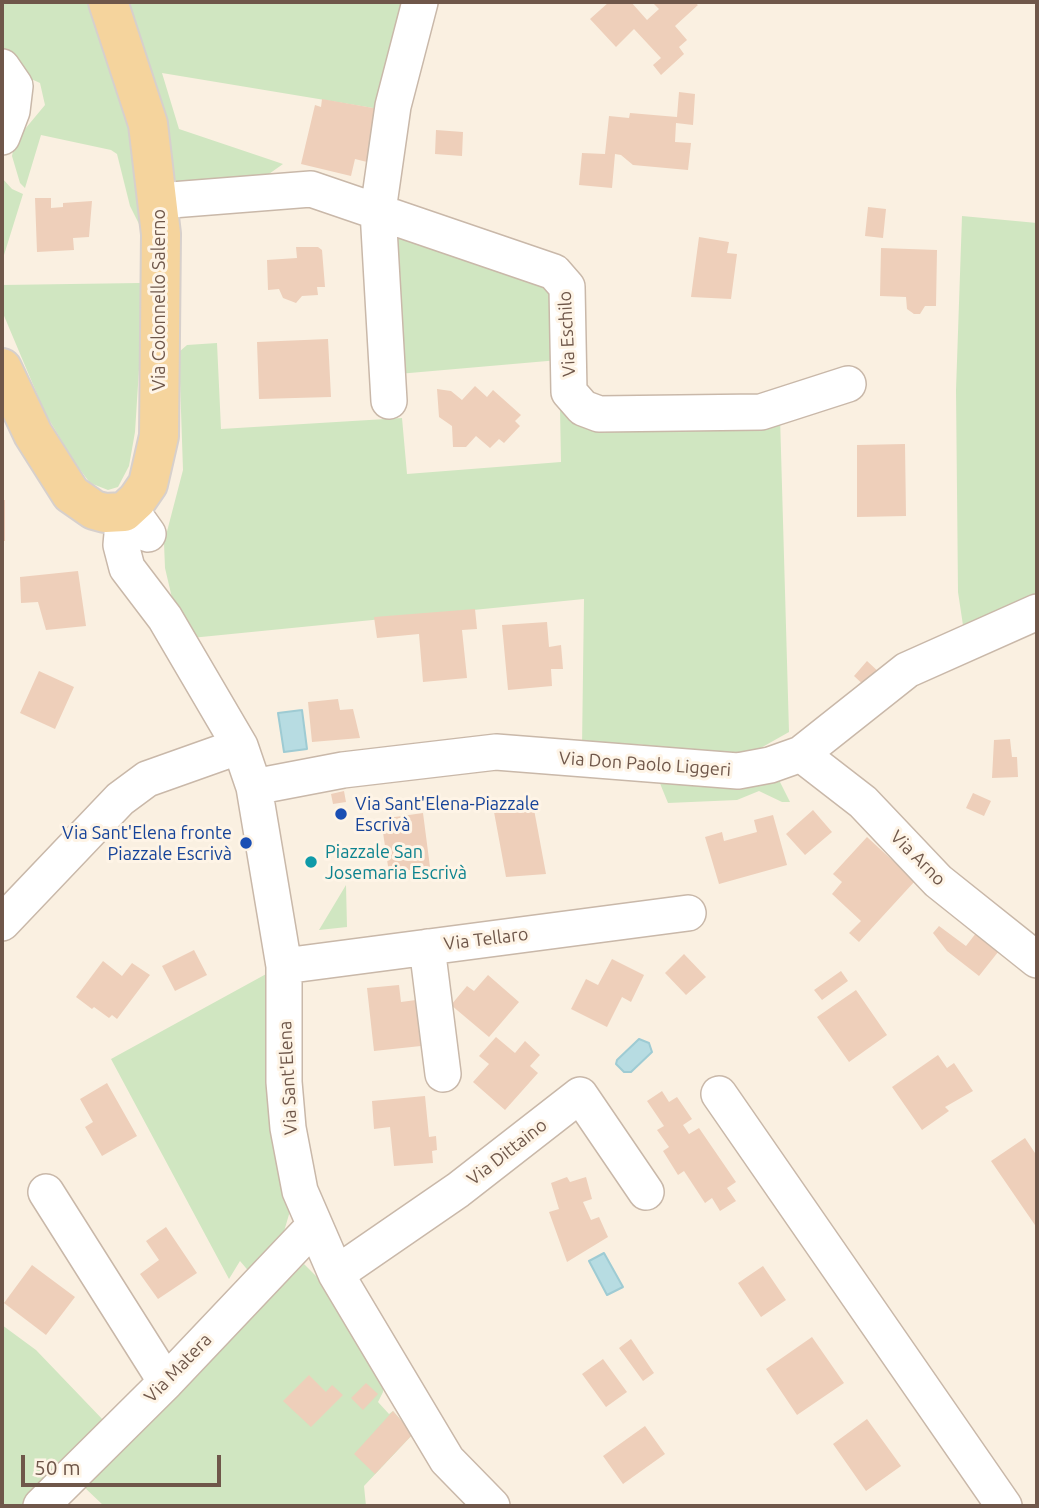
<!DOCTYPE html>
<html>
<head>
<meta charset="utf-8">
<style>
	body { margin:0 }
	#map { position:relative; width:1039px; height:1508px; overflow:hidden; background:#faf0e1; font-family:Ubuntu,sans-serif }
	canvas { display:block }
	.frame { position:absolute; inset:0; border:4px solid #6f574a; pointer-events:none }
	.scale { position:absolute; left:21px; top:1455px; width:200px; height:32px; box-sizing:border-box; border:4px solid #6f574a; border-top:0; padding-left:9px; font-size:21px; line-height:24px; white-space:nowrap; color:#6f574a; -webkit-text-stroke:5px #fef4e6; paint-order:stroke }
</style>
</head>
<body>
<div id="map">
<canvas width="1039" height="1508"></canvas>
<div class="frame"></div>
<div class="scale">50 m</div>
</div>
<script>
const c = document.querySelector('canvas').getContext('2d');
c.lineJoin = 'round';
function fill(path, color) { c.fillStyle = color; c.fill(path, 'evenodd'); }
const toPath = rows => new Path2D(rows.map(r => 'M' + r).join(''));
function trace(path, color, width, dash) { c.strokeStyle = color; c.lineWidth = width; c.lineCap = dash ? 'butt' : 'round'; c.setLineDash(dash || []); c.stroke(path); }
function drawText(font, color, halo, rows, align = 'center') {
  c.font = font + ' Ubuntu,sans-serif'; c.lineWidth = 6; c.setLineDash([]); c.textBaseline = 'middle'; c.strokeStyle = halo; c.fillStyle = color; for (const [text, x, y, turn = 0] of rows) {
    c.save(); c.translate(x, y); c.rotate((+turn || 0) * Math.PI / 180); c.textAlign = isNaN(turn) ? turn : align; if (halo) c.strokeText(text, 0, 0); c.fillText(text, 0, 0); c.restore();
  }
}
const green = toPath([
	[2,2,99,2,120,65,145,236,130,206,117,154,111,150,41,135,25,188,20,183,12,156,15,141,45,105,40,83,16,72,2,55],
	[122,2,411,2,379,109,162,73,179,129,283,164,259,181,176,183],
	[2,178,12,189,23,194,4,255,2,285,140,283,144,291,135,432,129,466,118,487,108,490,90,483,75,463,45,413,2,311],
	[962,216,1037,223,1037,602,964,632,958,592,956,390],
	[394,231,552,288,559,360,398,374],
	[217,343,221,429,402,418,407,474,561,462,560,408,780,416,789,732,743,758,637,744,582,747,584,599,191,638,176,615,165,568,164,543,183,470,179,352,187,345],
	[779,780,790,802,782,802,759,791,737,800,668,803,659,781],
	[346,885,347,927,319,930],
	[268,973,265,1030,267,1097,276,1158,290,1211,280,1245,251,1274,240,1261,229,1279,111,1059],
	[304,1264,322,1282,383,1383,383,1392,378,1402,389,1414,393,1411,413,1434,364,1486,366,1506,104,1506,83,1486],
	[2,1325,36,1350,106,1423,24,1506,2,1506]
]);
const water = toPath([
	[302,710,307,749,284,752,278,713,302,710],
	[639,1039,649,1043,652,1052,631,1072,624,1072,616,1064,617,1060,639,1039],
	[604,1253,623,1287,607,1295,589,1261,604,1253]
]);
const building = toPath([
	[609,2,631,2,647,20,659,9,652,2,694,2,698,5,675,26,687,40,679,47,684,54,661,75,653,65,661,58,634,29,616,47,590,19],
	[679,92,695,94,693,125,676,123,675,142,691,143,688,170,633,165,621,155,615,154,612,188,579,185,582,153,605,154,609,116,629,118,630,113,677,117],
	[322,99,379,109,367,162,355,159,351,176,301,164,315,105,321,107],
	[436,130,463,132,462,156,435,154],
	[35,198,51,198,51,208,63,207,63,203,92,201,89,237,73,238,74,250,37,252],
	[868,207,886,209,883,238,865,236],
	[699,237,729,242,727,253,737,254,731,299,691,297],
	[296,247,318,247,322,250,325,287,317,287,318,295,302,296,296,303,283,298,279,289,268,290,267,260,297,258],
	[881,248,937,250,936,306,925,306,920,314,914,314,907,309,906,297,880,296],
	[328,339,331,397,259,399,257,342],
	[475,386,487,397,493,390,521,415,515,421,520,426,504,443,499,439,490,448,476,436,466,447,453,447,452,426,439,417,437,389,451,391,462,400],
	[905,444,906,516,857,517,857,445],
	[2,500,5,500,5,541,2,541],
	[78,571,86,626,46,630,38,602,21,603,20,577],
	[475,609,477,629,462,630,467,678,423,682,419,634,377,638,374,617],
	[547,622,549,647,561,645,563,669,551,669,552,686,508,690,502,625],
	[867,661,881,674,868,689,854,676],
	[39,671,74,687,55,729,20,713],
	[338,699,340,710,353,709,360,738,312,742,308,702],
	[1010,739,1012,757,1017,757,1018,777,992,778,994,740],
	[344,791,346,802,333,804,331,794],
	[973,793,991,801,984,816,966,808],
	[533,804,546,874,506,877,494,812],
	[813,810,832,832,805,855,786,834],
	[423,813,430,867,389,873,381,819],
	[773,815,787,865,719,884,705,837,722,832,724,841,757,832,754,820],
	[867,837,915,881,859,942,849,933,861,921,832,894,842,882,833,874],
	[983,924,1006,942,979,976,947,951,933,933,939,926,966,946],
	[194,950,207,975,175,991,162,966],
	[684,954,706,977,686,995,665,973],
	[612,959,644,975,631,1002,622,997,607,1027,571,1009,586,979,598,985],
	[103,961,122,976,132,963,150,975,117,1019,112,1015,109,1018,94,1007,92,1009,76,997],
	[841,971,848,981,822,1000,814,990],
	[488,975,519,1002,489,1037,451,1005,467,986,474,991],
	[399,985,401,1002,416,1000,421,1046,374,1051,367,988],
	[856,990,887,1035,849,1062,817,1017],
	[496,1037,515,1053,525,1041,540,1055,530,1066,538,1073,505,1110,473,1082,489,1064,479,1056],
	[938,1055,947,1068,954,1063,973,1091,945,1107,949,1111,922,1130,892,1087],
	[107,1083,137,1136,102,1156,85,1127,93,1122,80,1099],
	[662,1091,669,1102,677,1097,692,1119,683,1125,689,1134,699,1128,736,1182,727,1188,736,1201,720,1211,712,1198,705,1203,684,1171,678,1175,663,1151,669,1147,657,1130,664,1126,647,1101],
	[425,1096,429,1137,436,1136,437,1150,432,1151,433,1163,394,1166,390,1127,374,1129,372,1101],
	[1025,1138,1037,1156,1037,1228,991,1161],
	[567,1177,570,1182,586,1177,592,1199,583,1202,591,1220,599,1217,608,1237,567,1262,549,1212,559,1209,551,1183],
	[166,1227,197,1273,158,1299,140,1274,159,1260,146,1241],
	[32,1265,75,1297,46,1335,4,1303],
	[763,1266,786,1300,761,1317,738,1283],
	[812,1337,844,1383,797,1415,766,1369],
	[631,1339,654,1373,643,1381,619,1348],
	[603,1359,627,1392,606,1407,582,1374],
	[309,1375,326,1392,332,1385,343,1395,311,1427,283,1401],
	[366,1383,378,1394,363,1410,351,1398],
	[393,1411,413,1434,375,1474,354,1454],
	[867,1419,901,1466,866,1491,833,1444],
	[645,1426,665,1454,623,1484,603,1456]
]);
const minor = toPath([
	[2,67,15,86,12,111,2,137],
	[159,201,311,189,554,272,567,287,569,392,583,408,599,414,761,412,848,384],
	[389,401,378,211,393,106,420,2],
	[148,534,138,520,124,512,121,545,127,568,165,618,240,746,254,787,284,966,284,1082,288,1128,300,1191,336,1274,447,1460,492,1506],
	[801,754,863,802,938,881,1037,960],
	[254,787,343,770,496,752,738,771,770,765,801,754,907,670,1037,612],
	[2,923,120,799,147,779,240,746],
	[427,947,443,1074],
	[284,966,688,913],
	[719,1094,1004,1506],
	[46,1192,166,1382],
	[336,1274,458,1190,580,1095,646,1192],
	[41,1506,166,1382,313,1227]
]);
const major = toPath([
	[2,368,33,434,71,494,94,510,105,513,124,512,137,500,148,484,159,436,161,234,148,124,108,2]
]);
const markers = [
	[341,814,7,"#1a4fb4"],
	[246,843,7,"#1a4fb4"],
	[311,862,7,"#0f9aa8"]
];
const streetNames = [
	["Via Colonnello Salerno",159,300,-90],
	["Via Eschilo",567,334,-93],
	["Via Don Paolo Liggeri",645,764,4],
	["Via Arno",918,858,45],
	["Via Tellaro",486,939,-7],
	["Via Sant'Elena",288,1078,-93],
	["Via Dittaino",507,1152,-38],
	["Via Matera",178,1368,-46]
];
const transitNames = [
	["Via Sant'Elena-Piazzale",355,804],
	["Escrivà",355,825],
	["Via Sant'Elena fronte",232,833,"right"],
	["Piazzale Escrivà",232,854,"right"]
];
const cultureNames = [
	["Piazzale San",325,852],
	["Josemaria Escrivà",325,873]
];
fill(green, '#d0e6c1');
fill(water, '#b7dce2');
trace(water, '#9ecbd3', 2);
fill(building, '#eecfba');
trace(minor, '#c9b8a9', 38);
trace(major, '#d7d0cc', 42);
trace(minor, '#fff', 35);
trace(major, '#f5d49d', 38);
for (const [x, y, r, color] of markers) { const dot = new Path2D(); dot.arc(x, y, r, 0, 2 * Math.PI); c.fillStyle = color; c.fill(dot); trace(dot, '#fef4e6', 2.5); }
drawText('18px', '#6f574a', '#fef4e6', streetNames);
drawText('18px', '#164399', '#fef4e6', transitNames, 'left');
drawText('18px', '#0d838f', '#fef4e6', cultureNames, 'left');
</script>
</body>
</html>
